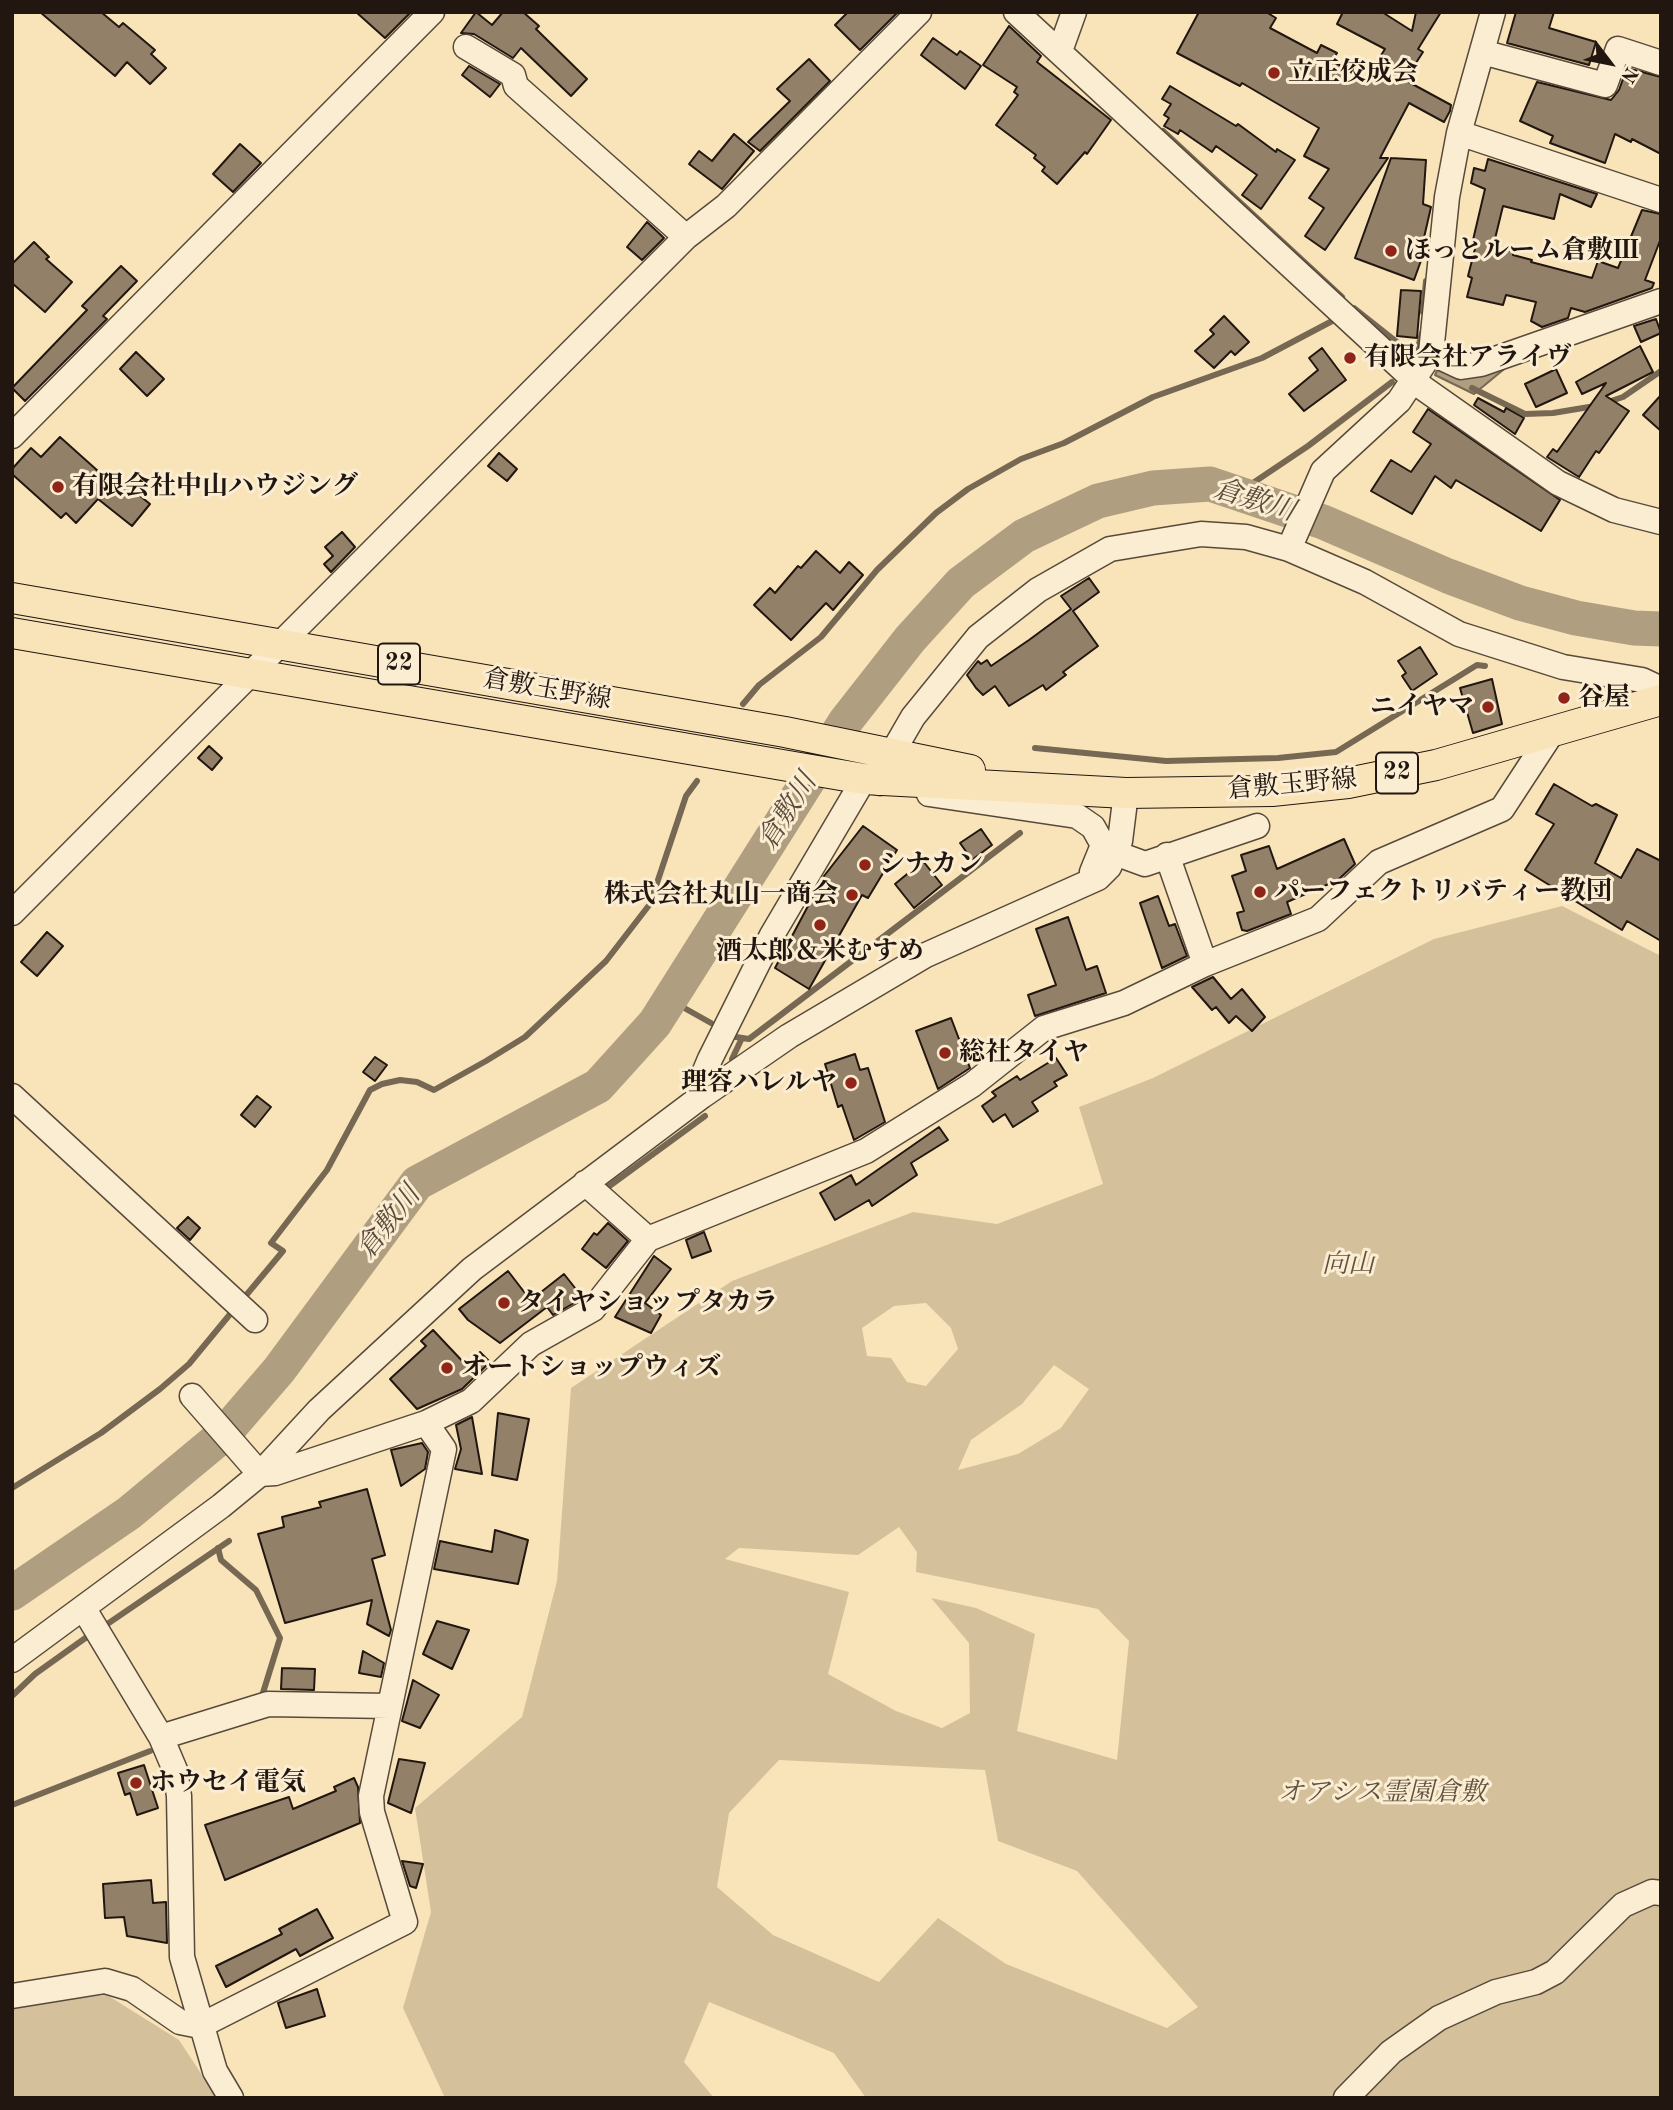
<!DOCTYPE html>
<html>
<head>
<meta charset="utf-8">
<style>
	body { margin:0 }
	#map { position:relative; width:1673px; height:2110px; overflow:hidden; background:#f9e4b9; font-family:"Old Standard TT",serif }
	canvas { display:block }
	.frame { position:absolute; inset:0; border:14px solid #221610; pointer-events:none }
	.north { position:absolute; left:1575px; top:28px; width:70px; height:70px; -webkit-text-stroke:5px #fbedd2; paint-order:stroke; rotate:122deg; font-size:19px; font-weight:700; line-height:28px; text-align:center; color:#221610 }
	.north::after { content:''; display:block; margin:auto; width:24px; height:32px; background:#221610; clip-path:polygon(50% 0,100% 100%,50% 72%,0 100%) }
</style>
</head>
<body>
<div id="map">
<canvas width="1673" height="2110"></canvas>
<div class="frame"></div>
<div class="north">N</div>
</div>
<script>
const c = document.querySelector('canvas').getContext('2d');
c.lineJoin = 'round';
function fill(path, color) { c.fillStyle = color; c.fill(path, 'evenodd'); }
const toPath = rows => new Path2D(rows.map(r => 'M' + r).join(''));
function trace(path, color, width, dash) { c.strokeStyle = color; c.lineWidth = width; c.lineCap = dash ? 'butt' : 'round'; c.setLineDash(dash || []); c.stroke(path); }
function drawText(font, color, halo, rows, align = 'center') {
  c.font = font + ' "Old Standard TT","Noto Serif JP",serif'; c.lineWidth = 6; c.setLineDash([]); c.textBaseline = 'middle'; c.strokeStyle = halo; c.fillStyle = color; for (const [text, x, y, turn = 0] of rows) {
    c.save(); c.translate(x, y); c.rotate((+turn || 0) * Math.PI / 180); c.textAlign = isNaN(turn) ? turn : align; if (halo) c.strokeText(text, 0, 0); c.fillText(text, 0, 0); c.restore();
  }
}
const green = toPath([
	[1562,906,1661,956,1661,2098,866,2098,834,2053,709,2002,684,2062,714,2098,445,2098,403,2008,431,1912,415,1808,522,1717,557,1581,571,1388,732,1281,913,1212,997,1224,1103,1184,1079,1107,1153,1078,1434,939],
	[926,1303,951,1328,958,1349,926,1386,907,1382,891,1358,867,1356,862,1328,894,1306],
	[1054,1365,1089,1389,1061,1428,1018,1454,958,1470,971,1440,1022,1404],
	[899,1527,917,1552,916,1572,1098,1609,1129,1641,1117,1760,1017,1731,1035,1634,976,1608,931,1598,969,1643,970,1713,942,1728,896,1711,828,1674,849,1592,725,1559,739,1548,858,1555],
	[779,1760,985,1770,998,1841,1077,1871,1198,2007,1167,2028,1006,1964,938,1918,879,1982,773,1935,717,1887,729,1813],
	[107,1995,179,2040,217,2098,12,2098,12,2003]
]);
const water = toPath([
	[1509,365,1474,394,1435,375,1439,366,1509,365]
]);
const stream = toPath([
	[1163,131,1342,297],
	[1352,309,1354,308,1412,354],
	[1423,312,1426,281],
	[1410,353,1419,344,1422,333],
	[1472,388,1525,414,1553,413,1595,406],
	[1605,403,1623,397,1661,371],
	[1238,493,1308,446,1392,382],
	[743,704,759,685,821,637,877,570,936,513,968,489,1021,459,1064,443,1153,397,1262,358,1336,319],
	[1035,748,1166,761,1278,758,1336,752,1477,665,1485,666],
	[670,1000,711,1023],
	[736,1037,749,1039,1020,833],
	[732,1059,742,1038],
	[604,1190,705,1116],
	[243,1299,283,1251,271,1243,327,1170,370,1090,382,1084,400,1080,417,1082,434,1090,486,1061,525,1037,606,961,650,904,686,796,697,781],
	[12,1488,101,1433,160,1389,189,1364,236,1307],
	[218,1548,221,1560,256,1590,280,1638,262,1696],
	[100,1629,229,1541],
	[12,1696,35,1674,91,1634],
	[12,1805,150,1751]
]);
const river = toPath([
	[12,1593,129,1513,223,1435,279,1370,417,1183,598,1086,655,1023,845,722,910,639,961,583,1024,536,1098,501,1153,488,1210,484,1323,522,1448,576,1520,603,1576,618,1634,628,1661,629]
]);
const building = toPath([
	[40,12,101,12,119,27,123,23,155,50,151,54,166,68,150,84,127,62,115,76,40,12],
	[356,12,411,12,385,38,356,12],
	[476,12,492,25,503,12,523,12,539,26,536,29,587,79,571,96,521,48,513,58,474,34,461,33,476,12],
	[848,12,898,12,860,50,835,25,848,12],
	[1199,12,1266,12,1276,18,1270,28,1317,53,1321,45,1337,53,1332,61,1366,79,1385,49,1337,24,1343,12,1382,12,1412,31,1416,12,1441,12,1418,49,1423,52,1405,80,1451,105,1450,111,1444,122,1409,103,1380,158,1388,158,1325,250,1305,236,1324,208,1309,198,1329,169,1304,156,1319,128,1242,83,1240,86,1177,53,1199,12],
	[1516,12,1554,12,1549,28,1596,42,1589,65,1507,43,1516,12],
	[1009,26,1041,56,1037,62,1111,120,1087,154,1085,152,1057,184,1042,171,1045,167,1034,158,1036,155,996,125,1018,95,1014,92,1017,87,983,65,1009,26],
	[933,38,957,55,960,51,981,66,965,89,921,55,933,38],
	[809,59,830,81,760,151,748,142,790,101,777,89,809,59],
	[469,66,500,84,490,97,462,75,469,66],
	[1627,68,1661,77,1661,154,1632,139,1631,142,1615,134,1605,163,1550,143,1553,136,1520,121,1537,82,1611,100,1619,90,1627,68],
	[1170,86,1236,126,1238,124,1276,152,1277,149,1295,160,1261,209,1242,195,1257,175,1216,146,1212,152,1180,130,1178,134,1164,126,1169,118,1164,115,1171,104,1162,99,1170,86],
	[734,134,754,151,722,189,689,164,699,151,712,161,734,134],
	[240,144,261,163,233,192,213,174,240,144],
	[1391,158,1426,160,1423,204,1431,207,1423,242,1427,244,1414,280,1355,258,1391,158],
	[1488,159,1597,194,1591,207,1560,194,1554,219,1503,206,1493,247,1514,252,1513,255,1532,260,1531,262,1592,278,1598,261,1618,268,1642,210,1661,214,1661,238,1645,280,1654,283,1652,288,1585,312,1571,308,1568,318,1542,327,1531,321,1536,302,1506,295,1503,305,1467,297,1472,278,1468,276,1477,241,1473,240,1485,189,1471,183,1474,168,1485,171,1488,159],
	[647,222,664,238,642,260,627,247,647,222],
	[34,242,49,257,46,259,72,282,45,312,12,283,12,264,34,242],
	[121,266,137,281,103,316,107,319,25,401,12,388,87,310,82,306,121,266],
	[1401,290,1421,291,1417,338,1397,336,1401,290],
	[1224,316,1249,342,1235,355,1231,351,1214,368,1195,351,1214,334,1210,330,1224,316],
	[1656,319,1661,333,1641,342,1634,326,1656,319],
	[1640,346,1653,372,1606,396,1629,411,1599,453,1596,451,1579,477,1547,457,1553,449,1557,452,1606,383,1582,394,1576,382,1640,346],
	[1322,348,1346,380,1304,411,1289,394,1318,370,1309,358,1322,348],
	[136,352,164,379,147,396,120,369,136,352],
	[1556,369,1567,393,1536,407,1525,384,1556,369],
	[1661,395,1661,431,1643,415,1661,395],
	[1478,398,1504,412,1506,408,1524,418,1515,434,1474,405,1478,398],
	[1428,409,1560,500,1541,531,1456,480,1451,488,1435,476,1412,514,1371,491,1391,460,1411,472,1431,444,1413,432,1428,409],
	[60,437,108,480,113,474,150,504,132,526,98,499,76,523,66,513,61,518,12,474,12,469,31,448,41,457,60,437],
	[499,453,517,469,507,481,488,466,499,453],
	[342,532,355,547,331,572,324,564,333,556,325,547,342,532],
	[816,551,840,573,849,562,863,575,833,610,826,603,791,640,754,605,770,588,775,593,798,566,801,568,816,551],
	[1089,578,1099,592,1073,611,1098,646,1063,672,1066,675,1046,690,1043,685,1009,706,995,686,983,695,976,688,967,675,978,661,981,664,987,660,991,666,1029,640,1071,609,1061,596,1089,578],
	[1420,647,1437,674,1412,691,1402,676,1406,673,1398,661,1420,647],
	[1492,679,1502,724,1473,733,1460,688,1492,679],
	[209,746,222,758,212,770,198,758,209,746],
	[1554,784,1592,806,1596,804,1617,815,1595,863,1621,878,1637,849,1661,861,1661,941,1627,921,1622,930,1525,870,1554,824,1536,814,1554,784],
	[863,826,897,850,868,898,862,895,809,989,775,968,824,876,863,826],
	[981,829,992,845,972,860,960,843,981,829],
	[1344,839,1355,864,1338,880,1287,902,1291,914,1247,931,1242,930,1237,913,1244,911,1232,876,1246,871,1241,855,1269,846,1277,869,1344,839],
	[923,861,942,885,914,908,895,884,923,861],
	[1158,896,1169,926,1175,924,1187,956,1162,968,1140,903,1158,896],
	[1068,917,1086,970,1097,966,1106,993,1035,1016,1028,995,1056,985,1036,929,1068,917],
	[47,932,63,946,37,976,21,962,47,932],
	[1213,977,1231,999,1242,989,1265,1017,1252,1031,1236,1016,1229,1023,1216,1007,1212,1010,1192,987,1213,977],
	[951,1018,970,1068,938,1089,916,1031,951,1018],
	[855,1054,860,1070,868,1068,885,1122,854,1140,842,1105,838,1107,825,1064,855,1054],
	[375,1057,387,1065,375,1081,363,1072,375,1057],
	[1056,1058,1067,1075,1054,1082,1057,1086,1032,1102,1038,1111,1013,1127,1005,1114,993,1122,982,1106,996,1096,992,1092,1017,1076,1020,1080,1056,1058],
	[257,1096,271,1107,255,1127,241,1115,257,1096],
	[939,1127,948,1140,911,1163,917,1175,872,1206,869,1200,835,1220,820,1193,851,1175,856,1185,939,1127],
	[188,1217,200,1228,190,1240,177,1228,188,1217],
	[608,1223,628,1241,606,1268,582,1249,594,1233,597,1235,608,1223],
	[704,1232,711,1251,692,1258,686,1240,704,1232],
	[654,1256,671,1269,645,1303,661,1315,651,1333,615,1317,654,1256],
	[508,1271,528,1297,534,1293,536,1296,564,1274,583,1298,553,1315,547,1307,500,1343,468,1320,459,1309,508,1271],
	[433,1330,466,1365,480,1352,490,1362,462,1389,417,1409,390,1379,426,1346,421,1341,433,1330],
	[498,1413,529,1419,517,1480,492,1475,498,1413],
	[472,1417,482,1474,455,1469,461,1449,456,1425,472,1417],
	[422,1443,428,1452,425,1469,401,1486,391,1450,422,1443],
	[367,1489,385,1555,372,1559,391,1630,389,1636,367,1624,372,1600,285,1623,258,1534,284,1527,282,1517,321,1507,319,1502,367,1489],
	[495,1530,528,1540,518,1584,434,1569,440,1541,492,1552,495,1530],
	[437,1621,469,1630,452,1669,423,1654,437,1621],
	[363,1651,384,1663,381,1677,359,1673,363,1651],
	[282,1668,315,1669,314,1690,281,1689,282,1668],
	[413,1680,439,1695,420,1728,402,1721,413,1680],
	[399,1759,425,1763,411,1813,388,1803,399,1759],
	[144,1765,158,1808,137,1815,130,1793,125,1795,118,1773,144,1765],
	[354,1778,358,1787,360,1823,225,1880,205,1825,289,1797,293,1809,336,1791,334,1787,354,1778],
	[402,1861,423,1864,416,1888,410,1886,402,1861],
	[151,1880,153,1903,166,1902,167,1943,127,1936,124,1917,105,1918,103,1884,151,1880],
	[317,1909,333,1938,300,1956,296,1949,226,1987,216,1966,282,1934,279,1929,317,1909],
	[317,1989,325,2016,286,2028,278,2003,317,1989]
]);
const minor = toPath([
	[1016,12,1423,388,1558,483,1614,510,1661,522],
	[466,47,513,75,516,86,686,237],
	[1060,51,1074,12],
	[1482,52,1605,85,1618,49,1661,63],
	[1459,133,1661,200],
	[1431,353,1461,367,1481,364,1661,301],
	[12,436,432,12],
	[1289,549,1323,471,1399,401,1431,353,1447,197,1459,133,1493,12],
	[891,755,913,717,978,637,1038,590,1110,549,1201,534,1246,537,1289,549,1365,582,1459,634,1563,667,1642,680,1661,689],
	[929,794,1077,816,1093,827,1103,845,1092,872],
	[1115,853,1145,864,1257,826],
	[1167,855,1205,964],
	[12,913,686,237,726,206,919,12],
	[12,1096,255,1320],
	[702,1096,702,1078,710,1059,772,935,864,779,880,783],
	[585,1183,648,1239,866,1151,972,1085,1044,1028,1124,1003,1205,964,1318,919,1379,862,1502,809,1553,731],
	[192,1396,260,1474,275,1473,426,1423,471,1401,531,1344,593,1309,648,1239],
	[84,1609,161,1737,175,1770,179,1796,182,1957,215,2071,231,2098],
	[12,1660,221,1506,260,1474,319,1410,472,1269,702,1096,789,1036,926,955,1098,878,1109,867,1120,841,1126,793],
	[161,1737,268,1704,389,1706],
	[12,1996,105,1981,132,1989,180,2022,200,2026,405,1922,372,1812,371,1796,444,1449,426,1423],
	[1346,2098,1391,2052,1439,2018,1496,1992,1536,1982,1555,1972,1623,1905,1652,1892,1661,1893]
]);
const major = toPath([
	[12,598,785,732,970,770],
	[12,633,864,779,1126,793,1272,791,1348,783,1436,765,1661,700]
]);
const markers = [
	[1274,73,7,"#8f2418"],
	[1391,251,7,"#8f2418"],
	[1350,358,7,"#8f2418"],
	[58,487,7,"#8f2418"],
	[1564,698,7,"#8f2418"],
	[1488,707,7,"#8f2418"],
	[865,865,7,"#8f2418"],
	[1260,892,7,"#8f2418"],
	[852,895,7,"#8f2418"],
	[820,925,7,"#8f2418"],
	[945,1053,7,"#8f2418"],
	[851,1083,7,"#8f2418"],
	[504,1303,7,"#8f2418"],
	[447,1368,7,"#8f2418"],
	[136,1783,7,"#8f2418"]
];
const shields = [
	[399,664,42],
	[1397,773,42]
];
const shieldNames = [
	["22",399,664],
	["22",1397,773]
];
const poiNames = [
	["立正佼成会",1288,73],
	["ほっとルーム倉敷Ⅲ",1405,251],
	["有限会社アライヴ",1364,358],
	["有限会社中山ハウジング",72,487],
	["谷屋",1578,698],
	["ニイヤマ",1474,707,"right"],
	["シナカン",879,865],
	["パーフェクトリバティー教団",1274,892],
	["株式会社丸山一商会",838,895,"right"],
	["酒太郎＆米むすめ",820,952,"center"],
	["総社タイヤ",959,1053],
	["理容ハレルヤ",837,1083,"right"],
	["タイヤショップタカラ",518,1303],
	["オートショップウィズ",461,1368],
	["ホウセイ電気",150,1783]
];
const streetNames = [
	["倉敷玉野線",547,690,10],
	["倉敷玉野線",1292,785,-5]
];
const parkNames = [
	["向山",1348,1265],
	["オアシス霊園倉敷",1382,1793]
];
const waterNames = [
	["倉敷川",1254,501,17],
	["倉敷川",788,812,-58],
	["倉敷川",389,1223,-52]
];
fill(green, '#d4c19c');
fill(water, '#b09e80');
trace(water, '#776853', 2);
trace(stream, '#776853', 6);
trace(river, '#b09e80', 35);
fill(building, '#928168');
trace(building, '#221610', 2);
trace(minor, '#584a3a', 27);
trace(major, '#221610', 32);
trace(minor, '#fbedd2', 24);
trace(major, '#f9e4b9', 30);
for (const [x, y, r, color] of markers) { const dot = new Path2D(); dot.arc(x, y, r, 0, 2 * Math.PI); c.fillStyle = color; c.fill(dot); trace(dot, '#fbedd2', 2.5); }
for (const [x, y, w] of shields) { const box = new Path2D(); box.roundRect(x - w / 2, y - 20.5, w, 41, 5); c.fillStyle = '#fbedd2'; c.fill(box); trace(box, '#221610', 2); }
drawText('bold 24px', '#221610', null, shieldNames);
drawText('bold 26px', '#221610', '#fbedd2', poiNames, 'left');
drawText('26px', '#221610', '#fbedd2', streetNames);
drawText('italic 26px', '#605241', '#fbedd2', parkNames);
drawText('italic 28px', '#5b4c3d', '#fbedd2', waterNames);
</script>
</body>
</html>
